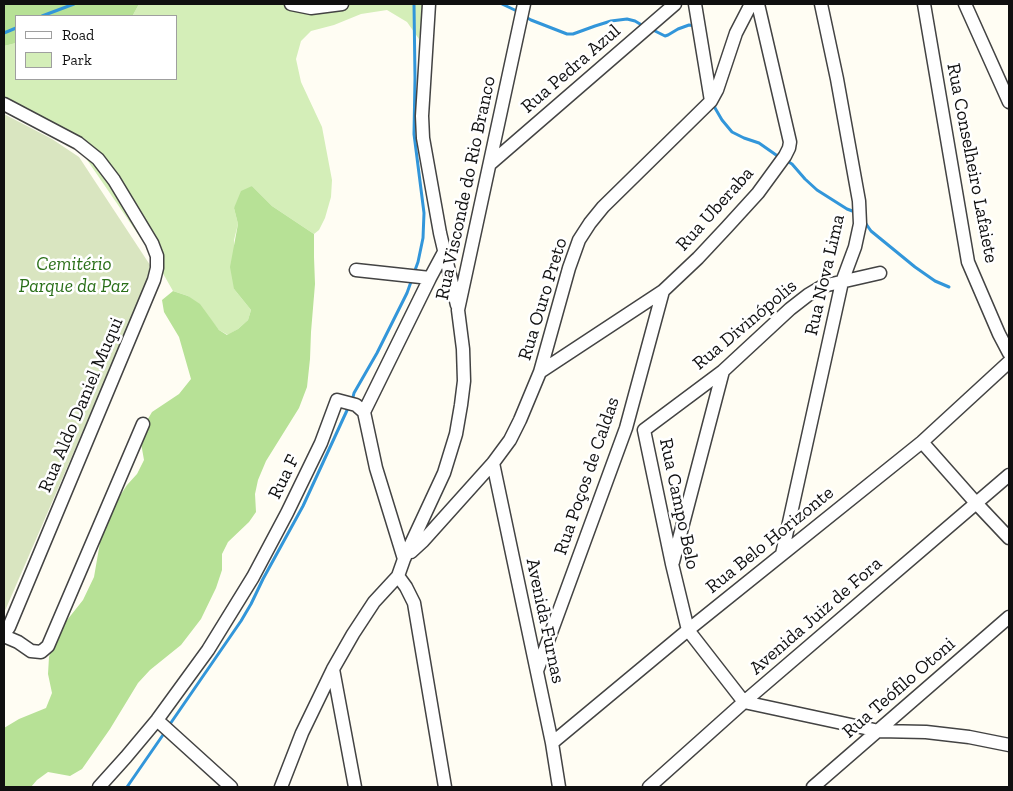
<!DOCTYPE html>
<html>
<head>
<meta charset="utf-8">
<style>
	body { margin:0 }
	#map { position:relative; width:1013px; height:791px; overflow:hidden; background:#fffdf3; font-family:"Zilla Slab",serif }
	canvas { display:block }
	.frame { position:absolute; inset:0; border:5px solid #101010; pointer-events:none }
	.legend { position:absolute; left:15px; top:15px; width:162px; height:65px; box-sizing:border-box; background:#fff; border:1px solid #9f9f9f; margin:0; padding:6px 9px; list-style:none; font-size:15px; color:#101010 }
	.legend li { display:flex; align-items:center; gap:10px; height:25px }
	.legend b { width:25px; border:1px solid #9f9f9f }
</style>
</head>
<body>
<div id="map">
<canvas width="1013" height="791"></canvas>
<div class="frame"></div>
<ul class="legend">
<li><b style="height:6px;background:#fff"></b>Road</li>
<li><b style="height:14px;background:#d4eeb8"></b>Park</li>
</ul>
</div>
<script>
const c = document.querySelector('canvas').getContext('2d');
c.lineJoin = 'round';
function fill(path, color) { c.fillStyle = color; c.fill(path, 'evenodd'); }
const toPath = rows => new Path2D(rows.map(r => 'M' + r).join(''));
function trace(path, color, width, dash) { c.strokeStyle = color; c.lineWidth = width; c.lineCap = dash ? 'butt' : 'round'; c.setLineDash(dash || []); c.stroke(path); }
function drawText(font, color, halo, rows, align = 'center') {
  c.font = font + ' "Zilla Slab",serif'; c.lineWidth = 5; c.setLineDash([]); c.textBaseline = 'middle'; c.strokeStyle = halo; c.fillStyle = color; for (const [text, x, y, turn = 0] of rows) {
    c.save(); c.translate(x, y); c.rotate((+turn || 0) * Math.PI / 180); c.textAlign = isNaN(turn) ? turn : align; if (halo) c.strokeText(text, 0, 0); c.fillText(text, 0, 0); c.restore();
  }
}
const green = toPath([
	[139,4,424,4,424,7,419,39,407,22,387,10,361,14,334,25,311,31,301,41,296,59,301,82,322,127,332,180,331,197,325,218,319,230,314,234,272,206,252,186,234,208,238,224,234,240,234,289,251,310,248,320,238,329,228,335,219,330,211,320,188,296,173,291,153,256,83,154,4,101,4,46,16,43,16,79,176,79,176,16,128,16,133,15]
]);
const forest = toPath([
	[4,4,139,4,133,15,128,16,16,16,16,43,4,46],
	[252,186,272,206,314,234,314,257,315,284,311,332,310,359,307,387,299,408,266,461,258,480,255,494,256,512,249,522,228,542,222,554,222,570,216,588,201,619,181,645,150,670,138,683,110,729,82,769,70,776,48,772,37,780,31,787,4,787,4,728,19,719,46,708,52,693,48,674,49,657,56,634,83,600,94,577,102,531,114,505,127,485,137,474,144,460,141,443,142,429,152,412,179,394,191,379,179,337,164,312,162,300,173,291,188,296,200,304,219,330,227,335,238,329,248,320,251,310,234,289,230,267,238,224,234,208,241,191]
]);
const cemetery = toPath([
	[4,114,52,139,79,157,150,265,148,281,4,613]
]);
const stream = toPath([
	[414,4,415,78,414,134,424,213,423,238,418,262,414,273],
	[502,4,519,12],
	[42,16,74,4],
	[524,16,531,20,567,34,573,34,595,26,611,21,627,19,635,21,645,27],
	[651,29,665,36,668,35,678,29,689,25,695,26],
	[4,33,16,28],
	[714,102,715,108,722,120,732,132,744,138,759,143,779,157],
	[787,161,792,164,805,179,817,190,847,209,855,212],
	[864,221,871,231,915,267,935,281,949,287],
	[352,401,354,393,377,353,407,293,412,279],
	[168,727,241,621,251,604,263,579,303,506,349,406],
	[127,787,165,732]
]);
const minor = toPath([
	[291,4,311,8,342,4],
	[429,4,422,116,423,138,440,233,457,305],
	[695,4,711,101],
	[924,4,968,262,999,334,1009,353],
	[965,4,1009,102],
	[4,104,78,143,98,159,114,180,152,243,157,256,157,268,154,280,9,627,4,634],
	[490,164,675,4],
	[356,270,430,278],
	[540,372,663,291,698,258,727,227,758,193,785,156,789,148,790,142,758,4],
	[364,412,430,278,444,252],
	[644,430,672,564,688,630,744,702,879,731,926,732,969,737,1009,745],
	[644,430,723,371,790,309,808,295,823,286,880,273],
	[922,442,976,503,1009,538],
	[493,463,552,743,559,787],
	[411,552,423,541,493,463,510,440,520,420,540,372,569,268,579,240,590,223,603,207,711,101,717,90,736,33,751,4],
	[782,554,842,282,855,247,860,224,859,201,837,79,821,4],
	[673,562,723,371],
	[398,576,406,587,414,603,445,787],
	[4,636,18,642,31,651,41,652,48,646,143,424],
	[333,669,355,787],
	[537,671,626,428,663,291],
	[157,720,231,787],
	[552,743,688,630,922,442,1009,362],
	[99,787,126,757,157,720,208,650,253,577,287,513,321,443,337,400,356,405,364,412,376,468,404,559],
	[281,787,302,733,333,669,353,634,374,602,398,576,404,559,444,473,456,434,461,405,464,381,463,349,458,310,524,4],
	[649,787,744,702,1009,475],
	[813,787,1009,617]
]);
const streetNames = [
	["Rua Pedra Azul",571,69,-41],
	["Rua Conselheiro Lafaiete",972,163,79],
	["Rua Visconde do Rio Branco",466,188,-78],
	["Rua Uberaba",715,209,-48],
	["Rua Nova Lima",825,275,-77],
	["Rua Ouro Preto",543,299,-73],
	["Rua Divinópolis",745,325,-40],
	["Rua Aldo Daniel Muqui",81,405,-67],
	["Rua Poços de Caldas",587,476,-71],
	["Rua F",284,477,-64],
	["Rua Campo Belo",679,504,78],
	["Rua Belo Horizonte",770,540,-39],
	["Avenida Juiz de Fora",816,616,-41],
	["Avenida Furnas",545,621,78],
	["Rua Teófilo Otoni",899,688,-41]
];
const parkNames = [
	["Cemitério",74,265],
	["Parque da Paz",74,287]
];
fill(green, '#d4eeb8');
fill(forest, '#b7e196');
fill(cemetery, '#d9e5c0');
trace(stream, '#3296da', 3);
trace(minor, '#434343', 15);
trace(minor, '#fff', 12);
drawText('19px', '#101010', '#fff', streetNames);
drawText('italic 19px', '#2a6f19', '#fff', parkNames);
</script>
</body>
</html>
